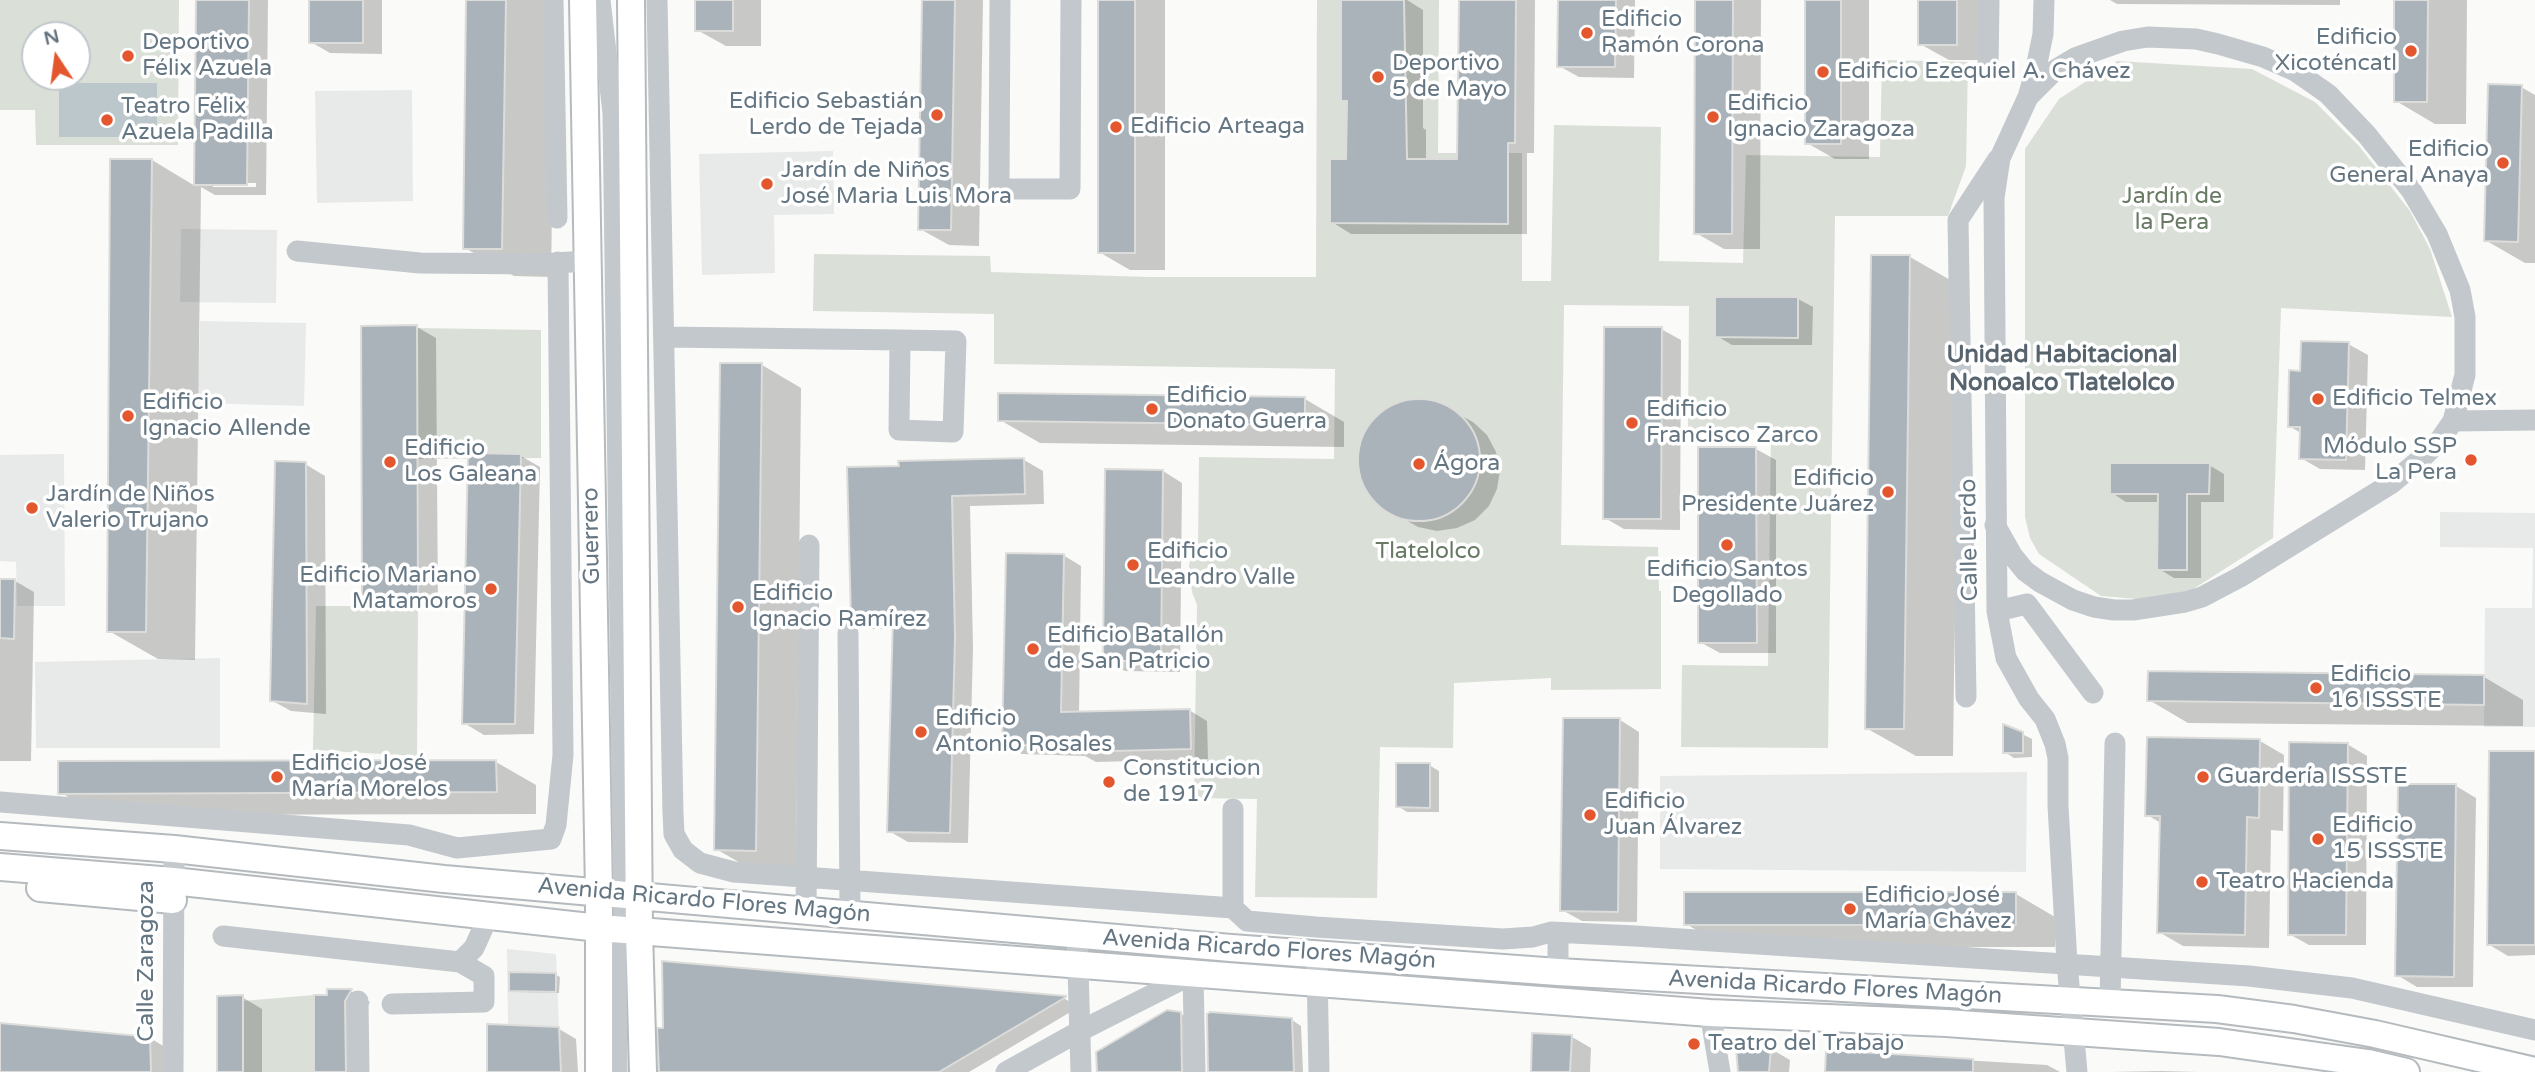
<!DOCTYPE html>
<html>
<head>
<meta charset="utf-8">
<style>
	body { margin:0 }
	#map { position:relative; width:2535px; height:1072px; overflow:hidden; background:#fafaf8; font-family:"Varela Round",sans-serif }
	canvas { display:block }
	.north { position:absolute; left:21px; top:21px; width:70px; height:70px; box-sizing:border-box; background:#fff; border:2px solid #c1c8cd; border-radius:50%; rotate:347deg; font-size:19px; font-weight:700; line-height:28px; text-align:center; color:#657683 }
	.north::after { content:''; display:block; margin:auto; width:24px; height:32px; background:#e4572e; clip-path:polygon(50% 0,100% 100%,50% 72%,0 100%) }
</style>
</head>
<body>
<div id="map">
<canvas width="2535" height="1072"></canvas>
<div class="north">N</div>
</div>
<script>
const c = document.querySelector('canvas').getContext('2d');
c.lineJoin = 'round';
function fill(path, color) { c.fillStyle = color; c.fill(path, 'evenodd'); }
const toPath = rows => new Path2D(rows.map(r => 'M' + r).join(''));
function trace(path, color, width, dash) { c.strokeStyle = color; c.lineWidth = width; c.lineCap = dash ? 'butt' : 'round'; c.setLineDash(dash || []); c.stroke(path); }
function drawText(font, color, halo, rows, align = 'center') {
  c.font = font + ' "Varela Round",sans-serif'; c.lineWidth = 7; c.setLineDash([]); c.textBaseline = 'middle'; c.strokeStyle = halo; c.fillStyle = color; for (const [text, x, y, turn = 0] of rows) {
    c.save(); c.translate(x, y); c.rotate((+turn || 0) * Math.PI / 180); c.textAlign = isNaN(turn) ? turn : align; if (halo) c.strokeText(text, 0, 0); c.fillText(text, 0, 0); c.restore();
  }
}
const built = toPath([
	[412,90,413,201,317,203,315,91],
	[833,151,834,214,774,215,775,273,702,275,699,154],
	[181,229,277,230,276,303,180,302],
	[200,321,306,323,304,406,198,403],
	[64,454,65,606,17,606,16,562,0,561,0,455],
	[2440,512,2535,513,2535,727,2484,727,2485,608,2532,608,2533,548,2440,547],
	[220,658,220,748,36,748,35,662],
	[2027,772,2026,872,1660,869,1660,776],
	[507,949,556,954,559,1027,508,1025]
]);
const green = toPath([
	[0,0,179,0,178,145,36,145,35,110,0,110],
	[35,35,77,35,77,77,35,77],
	[1317,0,1439,0,1438,153,1522,153,1522,281,1551,281,1554,125,1661,127,1659,261,1743,263,1746,155,1880,157,1882,60,1968,62,1966,166,1948,216,1835,216,1828,748,1681,747,1682,665,1768,666,1771,430,1688,429,1689,306,1564,305,1561,545,1658,547,1659,591,1661,591,1661,689,1551,690,1551,678,1454,683,1453,748,1380,747,1377,898,1255,897,1257,799,1194,798,1197,605,1192,592,1189,566,1192,551,1198,545,1199,457,1334,459,1335,369,994,364,994,314,813,311,814,254,990,256,991,272,1149,277,1316,277],
	[2117,61,2252,69,2315,102,2359,146,2410,211,2430,249,2452,317,2281,308,2273,538,2173,602,2101,596,2039,554,2030,538,2025,517,2025,149,2059,99],
	[417,328,541,330,541,458,418,459],
	[316,606,418,606,417,756,313,750],
	[314,995,314,1072,243,1072,242,1001]
]);
const water = toPath([
	[59,83,157,83,157,137,59,137]
]);
const shadow = toPath([
	[197,0,268,0,266,195,215,195,201,187,195,660,158,659,109,631,152,160,195,186],
	[213,183,256,183,256,187,213,187],
	[311,0,382,0,382,54,330,53,311,42],
	[468,0,555,0,551,277,514,276,465,248],
	[697,0,761,0,761,46,726,46,697,30],
	[924,0,983,0,979,246,949,245,920,229],
	[1100,0,1165,0,1165,270,1130,270,1099,252],
	[1342,0,1407,0,1423,10,1423,128,1426,130,1426,161,1459,161,1461,0,1535,0,1534,153,1527,153,1527,234,1351,234,1332,222,1348,161,1349,103,1343,100],
	[1560,0,1635,0,1634,78,1579,77,1559,66],
	[1697,0,1761,0,1760,249,1724,249,1696,233],
	[1806,0,1869,0,1869,159,1835,159,1807,143],
	[1920,0,1986,0,1985,60,1949,60,1920,44],
	[2110,0,2340,0,2340,5,2117,4],
	[2396,0,2467,0,2466,124,2435,124,2396,101],
	[2521,87,2535,95,2535,263,2525,263,2485,240],
	[1910,257,1959,285,1953,756,1916,756,1866,728],
	[1798,299,1813,307,1812,345,1732,345,1717,336],
	[417,327,436,338,438,608,384,608,364,597],
	[1661,329,1681,340,1680,530,1624,529,1605,518],
	[2348,344,2368,355,2365,470,2320,469,2301,458,2301,433,2289,426,2302,372],
	[762,365,801,388,796,872,756,872,716,849],
	[1305,399,1344,422,1344,447,1040,443,1000,420],
	[1416,401,1435,402,1473,422,1487,435,1496,452,1500,470,1497,489,1489,506,1475,520,1457,528,1437,531,1418,527,1397,515,1380,504,1367,488,1360,469,1360,450,1367,431,1380,415,1397,404],
	[1756,449,1776,460,1776,653,1720,653,1700,642],
	[521,456,540,467,534,734,484,735,464,723],
	[1024,460,1043,471,1044,504,970,506,973,648,968,843,908,842,889,831,894,628,872,629,853,618,849,469],
	[305,464,325,476,326,714,291,711,271,700],
	[2209,465,2224,474,2224,502,2201,502,2201,578,2174,578,2159,569,2159,502,2126,502,2112,493],
	[1163,471,1182,483,1180,672,1125,671,1105,660],
	[1063,555,1081,566,1079,713,1189,710,1207,721,1208,759,1096,762,1085,756,1022,754,1004,744],
	[0,581,15,581,34,592,31,761,0,761],
	[2484,677,2523,700,2523,726,2188,723,2149,700],
	[1620,720,1639,732,1637,922,1582,921,1562,910],
	[2022,734,2032,739,2032,757,2014,758,2005,752],
	[2260,741,2284,755,2283,831,2271,830,2269,948,2183,946,2159,932,2161,823,2147,815],
	[2347,744,2367,756,2366,945,2309,945,2289,934],
	[2535,753,2535,955,2508,956,2488,944],
	[496,762,536,785,536,814,99,815,60,792],
	[1429,765,1439,771,1439,812,1407,812,1398,806],
	[2456,786,2476,798,2473,987,2417,987,2397,975],
	[2016,894,2055,917,2055,947,1726,947,1686,924],
	[664,963,1065,999,1079,1007,969,1072,659,1072,659,1029,664,1029],
	[556,975,560,977,559,993,515,992,511,990],
	[329,991,351,991,370,1002,364,1013,365,1072,316,1072],
	[242,997,262,1009,262,1072,219,1072],
	[1178,1012,1190,1019,1191,1072,1099,1072],
	[1292,1020,1301,1026,1303,1072,1210,1072],
	[0,1025,150,1038,170,1050,170,1072,0,1072],
	[559,1029,576,1039,578,1072,489,1072],
	[1572,1037,1591,1048,1590,1072,1532,1072],
	[1738,1049,1771,1049,1790,1060,1789,1072,1739,1072],
	[1827,1052,2047,1065,2060,1072,1828,1072],
	[2161,1071,2198,1072,2110,1072]
]);
const building = toPath([
	[196,0,249,0,247,185,194,185,196,0],
	[309,0,363,0,363,43,309,43,309,0],
	[466,0,506,0,502,249,463,249,466,0],
	[695,0,733,0,733,31,695,31,695,0],
	[922,0,955,0,951,230,918,230,922,0],
	[1098,0,1135,0,1135,253,1098,253,1098,0],
	[1341,0,1404,0,1407,159,1457,159,1459,0,1516,0,1515,143,1508,143,1508,224,1330,223,1330,159,1346,159,1347,101,1341,101,1341,0],
	[1558,0,1616,0,1615,67,1557,67,1558,0],
	[1695,0,1733,0,1732,234,1694,234,1695,0],
	[1805,0,1841,0,1841,144,1805,144,1805,0],
	[1918,0,1957,0,1957,45,1918,45,1918,0],
	[2394,0,2428,0,2427,102,2394,102,2394,0],
	[2488,84,2522,85,2518,242,2484,241,2488,84],
	[110,159,152,159,146,632,107,632,110,159],
	[1871,255,1910,255,1904,729,1865,729,1871,255],
	[1715,297,1798,297,1798,338,1715,337,1715,297],
	[417,325,418,597,362,598,361,326,417,325],
	[1604,327,1662,327,1661,519,1603,519,1604,327],
	[2301,341,2349,342,2346,460,2299,459,2300,427,2288,427,2289,370,2300,371,2301,341],
	[720,363,762,363,756,851,714,850,720,363],
	[998,393,1305,397,1305,425,998,421,998,393],
	'1358 460a61 61 0 1 1 122 0a61 61 0 1 1-122 0Z',
	[1698,447,1756,447,1757,643,1698,643,1698,447],
	[468,453,521,454,515,724,462,724,468,453],
	[1024,458,1025,494,952,496,955,637,950,833,887,832,893,617,851,619,847,467,899,466,898,461,1024,458],
	[275,461,306,462,307,704,270,701,275,461],
	[2110,463,2210,463,2209,494,2187,494,2187,570,2157,570,2158,494,2110,494,2110,463],
	[1105,469,1163,470,1161,661,1103,661,1105,469],
	[1006,553,1064,554,1061,712,1190,709,1191,749,1076,752,1075,746,1002,745,1006,553],
	[0,579,15,579,14,639,0,638,0,579],
	[2148,671,2484,675,2484,705,2147,701,2148,671],
	[1563,718,1620,718,1618,912,1560,911,1563,718],
	[2003,724,2023,732,2023,753,2003,753,2003,724],
	[2147,737,2260,739,2259,818,2247,817,2245,935,2157,933,2160,816,2145,816,2147,737],
	[2289,742,2348,743,2346,935,2288,935,2289,742],
	[2489,751,2535,751,2535,945,2487,945,2489,751],
	[496,760,497,792,58,794,58,761,496,760],
	[1396,763,1430,763,1430,808,1396,807,1396,763],
	[2398,784,2456,784,2454,977,2395,976,2398,784],
	[1684,892,2016,892,2016,925,1684,925,1684,892],
	[662,961,1066,996,1066,997,939,1072,659,1072,657,1028,663,1028,662,961],
	[509,972,556,973,556,992,509,991,509,972],
	[327,989,352,989,345,1001,346,1072,314,1072,314,995,327,995,327,989],
	[243,995,243,1072,217,1072,217,996,243,995],
	[1167,1010,1181,1012,1182,1072,1097,1072,1096,1052,1167,1010],
	[1210,1012,1292,1018,1294,1072,1208,1072,1207,1014,1210,1012],
	[0,1023,150,1037,151,1072,0,1072,0,1023],
	[487,1024,559,1027,561,1072,487,1072,487,1024],
	[1532,1033,1572,1035,1570,1072,1531,1072,1532,1033],
	[1771,1047,1769,1072,1738,1072,1736,1048,1771,1047],
	[1826,1050,1973,1059,1973,1072,1825,1072,1826,1050]
]);
const minor = toPath([
	[553,0,557,218],
	[600,0,613,113,624,930,616,960,617,1072],
	[657,0,673,813,674,834,683,850,700,863,734,872,1233,908,1247,921,1316,927,1503,939,1533,937,1551,932,1635,936,2249,976,2352,988,2535,1030],
	[1000,0,999,189,1070,189,1071,0],
	[2044,0,2043,34,2035,73,2028,97,2000,158,1994,198,1997,611,2006,658,2029,699,2045,719,2055,744,2058,758,2058,806,2067,963,2077,1072],
	[1988,69,1989,0],
	[297,251,420,263,539,264,587,261],
	[665,337,900,340,956,341,953,432,899,430,900,340],
	[2453,421,2535,420],
	[1995,525,2012,555,2025,571,2040,582,2073,600,2094,607,2114,610,2133,610,2185,602,2202,597,2240,577,2392,483,2423,457,2440,440,2453,421,2465,375,2465,317,2460,290,2437,234,2411,190,2367,135,2328,94,2295,71,2263,57,2218,44,2196,39,2148,37,2123,41,2075,58,2055,70,2028,97],
	[1997,611,2027,604,2093,693],
	[848,633,850,913],
	[1966,697,1958,220,1998,159],
	[0,802,409,835,457,848,551,839,556,825,563,755,558,262],
	[1233,908,1233,809],
	[806,911,809,545],
	[1077,935,1081,1072],
	[223,936,460,962,474,948,488,917],
	[1317,969,1319,1072],
	[1558,972,1558,933],
	[358,1001,359,1072],
	[392,1004,484,1002,484,976,460,962],
	[2110,1004,2115,743],
	[1710,1013,1720,1072],
	[173,1072,174,849],
	[1006,1072,1080,1031,1193,974,1195,1072]
]);
const major = toPath([
	[583,0,599,892,599,1072],
	[631,0,639,931,643,1072],
	[0,836,174,849,444,879,1231,948,1558,972,2217,1009,2294,1019,2375,1034,2535,1071],
	[0,867,173,881,599,928,1710,1013,1946,1023,2219,1042,2368,1063,2406,1072],
	[40,888,173,900]
]);
const markers = [
	[1587,33,7,"#e4572e"],
	[2411,51,7,"#e4572e"],
	[128,56,7,"#e4572e"],
	[1823,72,7,"#e4572e"],
	[1378,77,7,"#e4572e"],
	[937,115,7,"#e4572e"],
	[1713,117,7,"#e4572e"],
	[107,120,7,"#e4572e"],
	[1116,127,7,"#e4572e"],
	[2503,163,7,"#e4572e"],
	[767,184,7,"#e4572e"],
	[2318,399,7,"#e4572e"],
	[1152,409,7,"#e4572e"],
	[128,416,7,"#e4572e"],
	[1632,423,7,"#e4572e"],
	[2471,460,7,"#e4572e"],
	[390,462,7,"#e4572e"],
	[1419,464,7,"#e4572e"],
	[1888,492,7,"#e4572e"],
	[32,508,7,"#e4572e"],
	[1727,545,7,"#e4572e"],
	[1133,565,7,"#e4572e"],
	[491,589,7,"#e4572e"],
	[738,607,7,"#e4572e"],
	[1033,649,7,"#e4572e"],
	[2316,688,7,"#e4572e"],
	[921,732,7,"#e4572e"],
	[277,777,7,"#e4572e"],
	[2203,777,7,"#e4572e"],
	[1109,782,7,"#e4572e"],
	[1590,815,7,"#e4572e"],
	[2318,839,7,"#e4572e"],
	[2202,882,7,"#e4572e"],
	[1850,909,7,"#e4572e"],
	[1694,1044,7,"#e4572e"]
];
const poiNames = [
	["Edificio",1601,20],
	["Ramón Corona",1601,46],
	["Edificio",2397,38,"right"],
	["Xicoténcatl",2397,64,"right"],
	["Deportivo",142,43],
	["Félix Azuela",142,69],
	["Deportivo",1392,64],
	["5 de Mayo",1392,90],
	["Edificio Ezequiel A. Chávez",1837,72],
	["Edificio Sebastián",923,102,"right"],
	["Lerdo de Tejada",923,128,"right"],
	["Edificio",1727,104],
	["Ignacio Zaragoza",1727,130],
	["Teatro Félix",121,107],
	["Azuela Padilla",121,133],
	["Edificio Arteaga",1130,127],
	["Edificio",2489,150,"right"],
	["General Anaya",2489,176,"right"],
	["Jardín de Niños",781,171],
	["José Maria Luis Mora",781,197],
	["Edificio",1166,396],
	["Donato Guerra",1166,422],
	["Edificio Telmex",2332,399],
	["Edificio",142,403],
	["Ignacio Allende",142,429],
	["Edificio",1646,410],
	["Francisco Zarco",1646,436],
	["Módulo SSP",2457,447,"right"],
	["La Pera",2457,473,"right"],
	["Edificio",404,449],
	["Los Galeana",404,475],
	["Ágora",1433,464],
	["Edificio",1874,479,"right"],
	["Presidente Juárez",1874,505,"right"],
	["Jardín de Niños",46,495],
	["Valerio Trujano",46,521],
	["Edificio",1147,552],
	["Leandro Valle",1147,578],
	["Edificio Santos",1727,570,"center"],
	["Degollado",1727,596,"center"],
	["Edificio Mariano",477,576,"right"],
	["Matamoros",477,602,"right"],
	["Edificio",752,594],
	["Ignacio Ramírez",752,620],
	["Edificio Batallón",1047,636],
	["de San Patricio",1047,662],
	["Edificio",2330,675],
	["16 ISSSTE",2330,701],
	["Edificio",935,719],
	["Antonio Rosales",935,745],
	["Edificio José",291,764],
	["María Morelos",291,790],
	["Constitucion",1123,769],
	["de 1917",1123,795],
	["Guardería ISSSTE",2217,777],
	["Edificio",1604,802],
	["Juan Álvarez",1604,828],
	["Edificio",2332,826],
	["15 ISSSTE",2332,852],
	["Teatro Hacienda",2216,882],
	["Edificio José",1864,896],
	["María Chávez",1864,922],
	["Teatro del Trabajo",1708,1044]
];
const parkNames = [
	["Jardín de",2172,197],
	["la Pera",2172,223],
	["Tlatelolco",1428,552]
];
const streetNames = [
	["Guerrero",592,536,-91],
	["Calle Lerdo",1970,540,-91],
	["Avenida Ricardo Flores Magón",704,901,5],
	["Avenida Ricardo Flores Magón",1269,950,4],
	["Calle Zaragoza",147,961,-90],
	["Avenida Ricardo Flores Magón",1835,988,3]
];
const neighbourhoodNames = [
	["Unidad Habitacional",2062,356],
	["Nonoalco Tlatelolco",2062,384]
];
fill(built, '#e8e9e9');
fill(green, '#dadfd7');
fill(water, '#bbc7cb');
fill(shadow, '#0003');
fill(building, '#aab3b9');
trace(building, '#dcdcda', 2);
trace(major, '#b5babe', 30);
trace(minor, '#c3c8cc', 21);
trace(major, '#fff', 26);
for (const [x, y, r, color] of markers) { const dot = new Path2D(); dot.arc(x, y, r, 0, 2 * Math.PI); c.fillStyle = color; c.fill(dot); trace(dot, '#fff', 2.5); }
drawText('23px', '#657683', '#fff', poiNames, 'left');
drawText('23px', '#687a64', '#fff', parkNames);
drawText('23px', '#657683', '#fff', streetNames);
drawText('bold 24px', '#57646e', '#fff', neighbourhoodNames);
</script>
</body>
</html>
